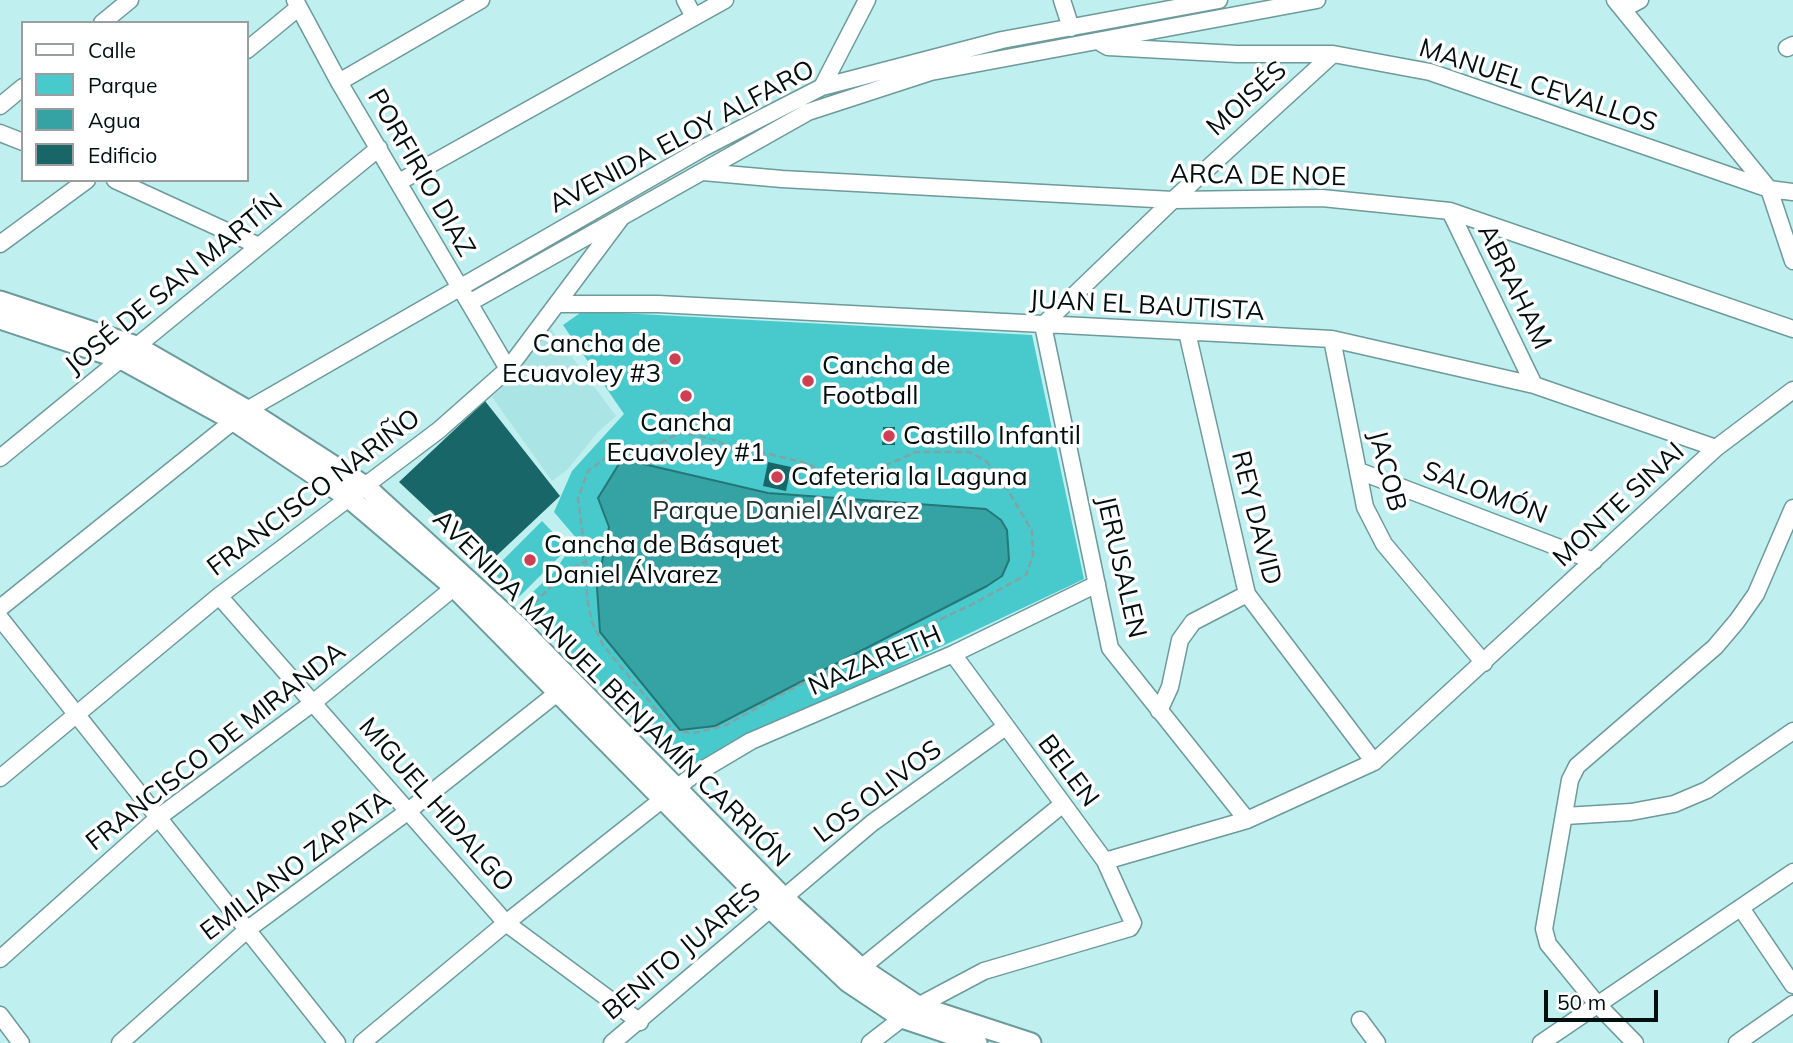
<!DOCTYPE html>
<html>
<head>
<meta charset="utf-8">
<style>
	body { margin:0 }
	#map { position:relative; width:1793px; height:1043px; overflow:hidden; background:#bfefef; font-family:Mulish,sans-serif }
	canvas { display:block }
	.legend { position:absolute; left:21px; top:21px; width:228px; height:161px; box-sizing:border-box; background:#fff; border:2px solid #999f9f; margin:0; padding:9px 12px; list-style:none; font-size:21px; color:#010f0f }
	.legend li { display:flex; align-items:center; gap:14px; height:35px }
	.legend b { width:35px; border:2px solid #999f9f }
	.scale { position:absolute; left:1544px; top:990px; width:114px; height:32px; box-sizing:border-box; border:4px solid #010f0f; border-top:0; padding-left:9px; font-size:21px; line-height:24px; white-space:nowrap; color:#010f0f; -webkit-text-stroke:5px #fff; paint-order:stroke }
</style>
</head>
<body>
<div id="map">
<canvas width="1793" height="1043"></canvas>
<ul class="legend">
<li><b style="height:9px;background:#fff"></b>Calle</li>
<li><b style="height:19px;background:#48cacc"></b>Parque</li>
<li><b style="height:19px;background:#35a2a4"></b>Agua</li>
<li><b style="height:19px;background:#186668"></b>Edificio</li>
</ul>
<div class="scale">50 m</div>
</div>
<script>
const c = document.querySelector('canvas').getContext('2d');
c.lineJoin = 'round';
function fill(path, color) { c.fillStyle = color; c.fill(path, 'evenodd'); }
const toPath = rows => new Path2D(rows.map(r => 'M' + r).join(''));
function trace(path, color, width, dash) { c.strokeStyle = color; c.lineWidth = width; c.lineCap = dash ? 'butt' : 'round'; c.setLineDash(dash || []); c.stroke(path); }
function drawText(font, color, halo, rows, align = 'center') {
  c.font = font + ' Mulish,sans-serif'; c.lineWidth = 7; c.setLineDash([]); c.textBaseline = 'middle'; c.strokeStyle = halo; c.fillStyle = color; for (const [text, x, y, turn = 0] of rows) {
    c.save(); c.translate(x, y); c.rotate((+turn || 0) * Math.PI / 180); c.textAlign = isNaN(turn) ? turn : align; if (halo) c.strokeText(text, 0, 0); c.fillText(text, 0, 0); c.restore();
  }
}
const built = toPath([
	[551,329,616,416,598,432,568,469,552,481,492,397,515,374]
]);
const green = toPath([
	[583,311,1032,335,1084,579,683,769,519,605,553,573,577,539,554,512,572,471,624,414,563,325],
	[542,521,568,548,518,598,492,571]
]);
const water = toPath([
	[622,459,768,493,986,509,1001,520,1007,530,1009,560,1002,576,987,586,715,726,680,730,600,632,597,587,609,527,598,498,622,459]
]);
const building = toPath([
	[485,401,560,496,493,559,484,562,399,482],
	[883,427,895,427,895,445,882,445],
	[768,462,791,467,786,491,763,486]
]);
const path = toPath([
	[526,611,566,572,586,561,578,498,588,471,612,453,636,455,682,432,715,440,741,452,761,452,810,464,830,481,850,481,916,452,969,452,985,460,1002,480,1032,531,1033,555,1026,575,971,605,801,684,724,726,694,733,674,731,603,645,592,622,587,598,586,561]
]);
const minor = toPath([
	[295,0,339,82,508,369],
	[685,0,694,17],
	[1062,0,1071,28],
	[1615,0,1769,189,1793,261],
	[1623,9,1640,0],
	[102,23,130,0],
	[1101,43,1108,47,1237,54,1333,54,1430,72,1769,189,1793,192],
	[1787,48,1793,45],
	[247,50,298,8],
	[339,82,481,0],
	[822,87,867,0],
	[0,106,23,87],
	[0,133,23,142],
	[703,172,782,179,1173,200,1322,198,1450,211,1793,329],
	[115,180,259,246],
	[399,182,725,0],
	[1450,211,1534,385],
	[0,244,87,180],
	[469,303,808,112,931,72,1317,0],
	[559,304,658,304,1332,339,1534,385,1716,448],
	[1043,325,1110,648,1247,820],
	[1043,325,1173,200,1333,54],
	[1187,332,1247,594,1374,762],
	[1332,339,1365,507,1384,544,1484,663],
	[0,458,379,148],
	[1359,471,1594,561],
	[219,596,506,923,640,1022],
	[0,608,247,410,703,148,822,87,1002,40,1219,0],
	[0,618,337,1043],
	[1159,711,1170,687,1180,640,1193,622,1247,594],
	[0,778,219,596,439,430,508,369,621,218],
	[1565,816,1631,812,1674,804,1707,790,1793,731],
	[1105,861,1247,820,1374,762,1716,448,1793,390],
	[1741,908,1793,985],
	[0,959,159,817,314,702,462,581],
	[861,968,1063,804],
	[0,1015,21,1043],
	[1360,1020,1377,1043],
	[120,1043,248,929,407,812,566,686],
	[362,1043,506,923,692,776,751,741,953,654,1097,584],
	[612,1043,872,823,1004,728],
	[870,1043,918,1006,984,971,1130,928,1133,923,1105,861,953,654],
	[1541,1043,1793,872],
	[1635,1043,1597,1004,1548,944,1544,929,1570,780,1577,766,1715,647,1737,621,1756,594,1793,508],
	[1737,1043,1793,1004]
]);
const major = toPath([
	[0,301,136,346,247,410,365,486,516,624,784,898,861,968,918,1006,1031,1043],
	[0,319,121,359,234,421,349,498,455,588,771,909,848,982,902,1018,977,1043]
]);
const markers = [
	[675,359,7,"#cf3f54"],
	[808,381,7,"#cf3f54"],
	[686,396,7,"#cf3f54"],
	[889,436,7,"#cf3f54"],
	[777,477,7,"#cf3f54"],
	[530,560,7,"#cf3f54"]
];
const streetNames = [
	["MANUEL CEVALLOS",1538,86,18],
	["MOISÉS",1247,99,-42],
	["AVENIDA ELOY ALFARO",682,137,-28],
	["PORFIRIO DIAZ",421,173,60],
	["ARCA DE NOE",1258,176,1],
	["JOSÉ DE SAN MARTÍN",174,284,-39],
	["ABRAHAM",1514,287,64],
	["JUAN EL BAUTISTA",1147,306,3],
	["JACOB",1387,471,75],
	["FRANCISCO NARIÑO",314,493,-37],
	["SALOMÓN",1485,493,21],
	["MONTE SINAI",1619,505,-43],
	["REY DAVID",1256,518,76],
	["JERUSALEN",1121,567,77],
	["NAZARETH",875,661,-23],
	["AVENIDA MANUEL BENJAMÍN CARRIÓN",611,689,45],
	["FRANCISCO DE MIRANDA",216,747,-38],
	["BELEN",1068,771,53],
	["LOS OLIVOS",878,792,-37],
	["MIGUEL HIDALGO",436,805,49],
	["EMILIANO ZAPATA",296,866,-37],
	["BENITO JUARES",682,952,-40]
];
const poiNames = [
	["Cancha de",661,344,"right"],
	["Ecuavoley #3",661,374,"right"],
	["Cancha de",822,366],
	["Football",822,396],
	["Cancha",686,423,"center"],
	["Ecuavoley #1",686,453,"center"],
	["Castillo Infantil",903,436],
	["Cafeteria la Laguna",791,477],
	["Cancha de Básquet",544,545],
	["Daniel Álvarez",544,575]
];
const parkNames = [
	["Parque Daniel Álvarez",786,511]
];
fill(built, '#abe4e4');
fill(green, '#48cacc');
fill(water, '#35a2a4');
trace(water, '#257677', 2);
fill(building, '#186668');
trace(minor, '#6d9a9b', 19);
trace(major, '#6d9a9b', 23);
trace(path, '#80a4a4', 2.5, [7, 3.5]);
trace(minor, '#fff', 16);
trace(major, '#fff', 19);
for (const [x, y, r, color] of markers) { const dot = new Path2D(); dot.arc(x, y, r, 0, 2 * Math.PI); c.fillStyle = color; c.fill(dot); trace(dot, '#fff', 2.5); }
drawText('26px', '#010f0f', '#fff', streetNames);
drawText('26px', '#010f0f', '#fff', poiNames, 'left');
drawText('26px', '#1c3434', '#fff', parkNames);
</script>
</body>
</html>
